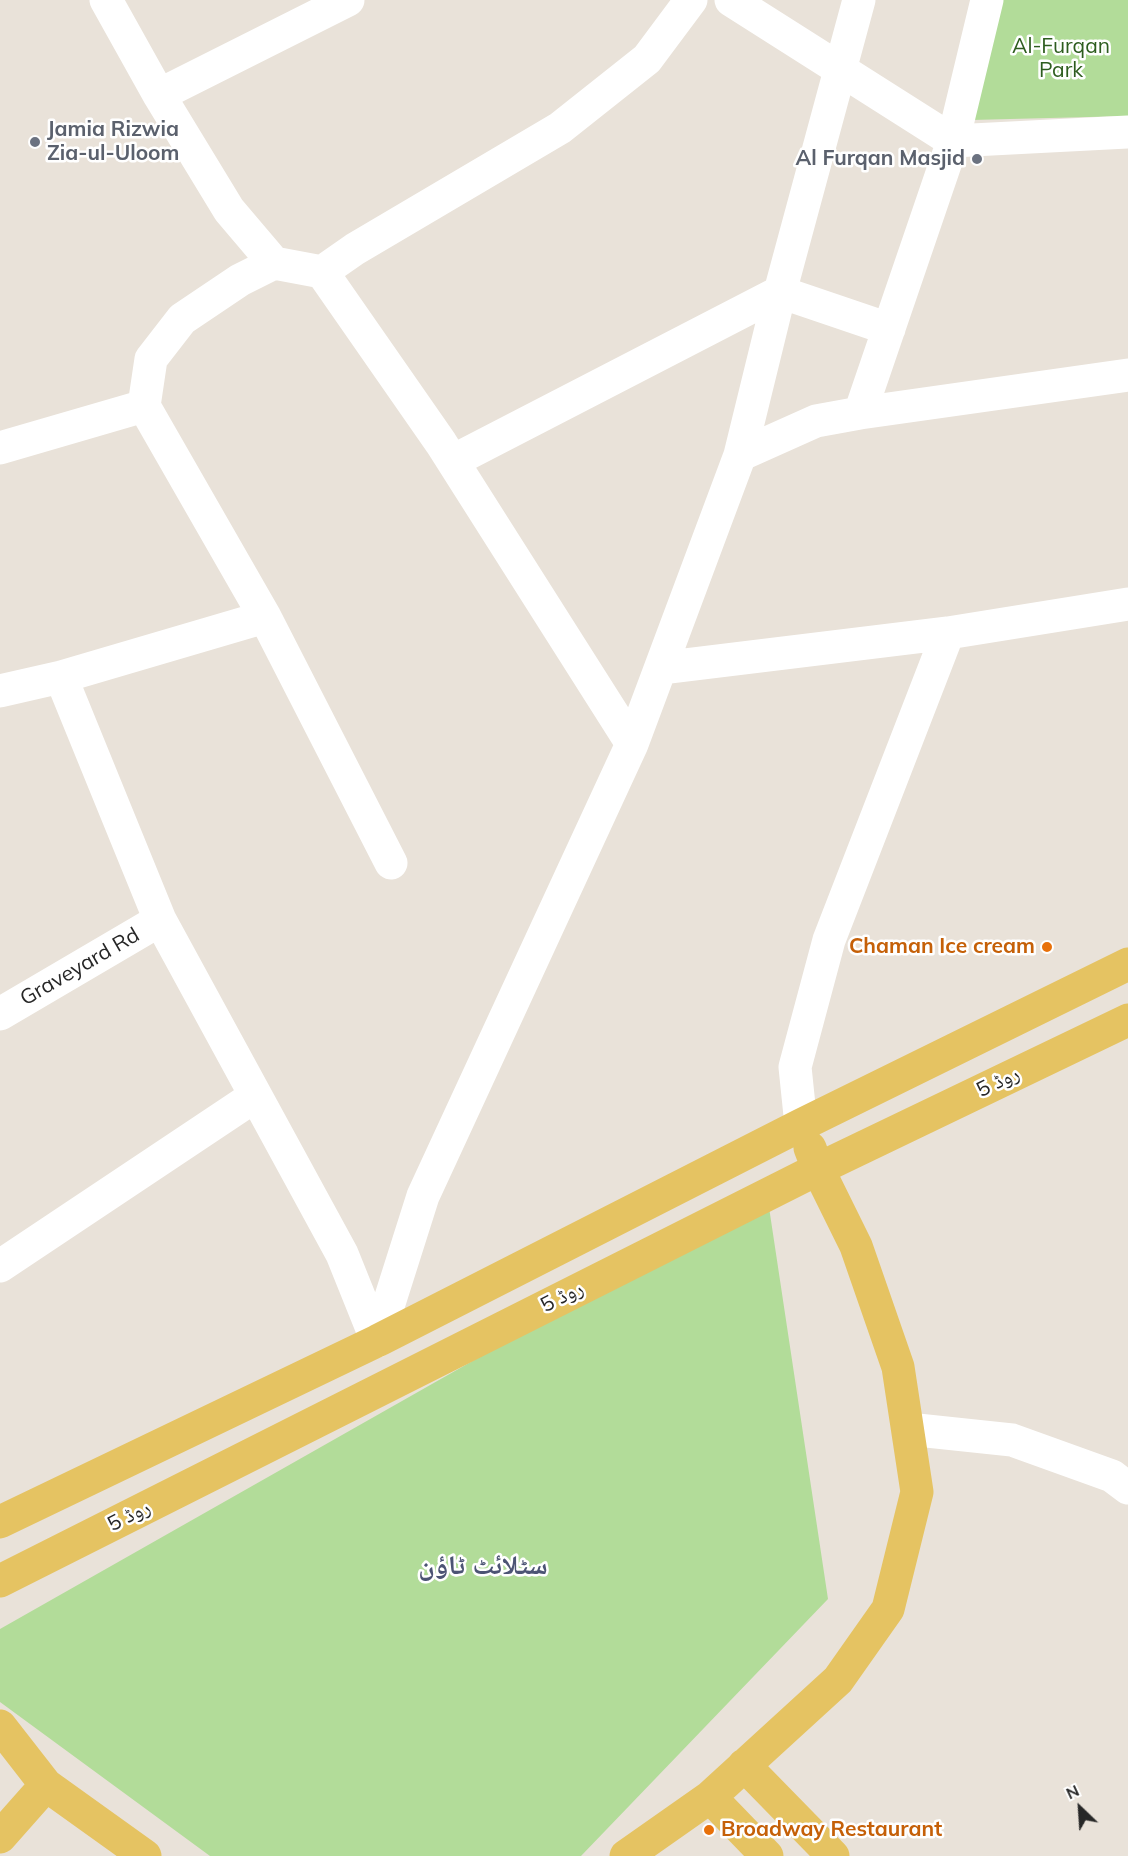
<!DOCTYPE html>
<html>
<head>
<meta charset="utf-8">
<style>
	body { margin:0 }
	#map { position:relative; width:1128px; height:1856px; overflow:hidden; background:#e9e2d9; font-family:Mulish,sans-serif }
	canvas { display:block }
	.north { position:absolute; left:1050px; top:1778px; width:60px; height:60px; -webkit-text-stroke:4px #fff; paint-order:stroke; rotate:335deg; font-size:16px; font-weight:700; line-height:24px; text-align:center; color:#272727 }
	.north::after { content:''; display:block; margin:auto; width:21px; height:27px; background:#272727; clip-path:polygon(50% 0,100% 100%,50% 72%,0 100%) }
</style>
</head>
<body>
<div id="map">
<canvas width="1128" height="1856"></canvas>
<div class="north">N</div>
</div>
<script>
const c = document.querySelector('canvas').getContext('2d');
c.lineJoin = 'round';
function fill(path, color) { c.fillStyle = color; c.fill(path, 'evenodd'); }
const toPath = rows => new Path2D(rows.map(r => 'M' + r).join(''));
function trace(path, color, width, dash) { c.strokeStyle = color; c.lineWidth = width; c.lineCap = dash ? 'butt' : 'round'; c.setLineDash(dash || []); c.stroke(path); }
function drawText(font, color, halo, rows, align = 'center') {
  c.font = font + ' Mulish,"Noto Naskh Arabic",sans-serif'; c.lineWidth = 5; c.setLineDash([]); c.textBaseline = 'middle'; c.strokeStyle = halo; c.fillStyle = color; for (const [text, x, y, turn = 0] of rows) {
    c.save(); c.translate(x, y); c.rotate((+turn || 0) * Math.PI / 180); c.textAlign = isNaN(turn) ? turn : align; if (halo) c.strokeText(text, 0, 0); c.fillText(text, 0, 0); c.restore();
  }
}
const green = toPath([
	[999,0,1128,0,1128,116,971,120],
	[767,1194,828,1599,581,1856,210,1856,0,1702,0,1629]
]);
const minor = toPath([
	[106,0,159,95,229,210,274,263],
	[731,0,953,141,1128,132],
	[159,95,348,0],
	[322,272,441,443,632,744],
	[144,406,265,617,391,863],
	[860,413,953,141,987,0],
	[0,448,144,406,151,359,182,319,240,280,274,263,322,272,355,249,560,128,647,59,691,0],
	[740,455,780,292,859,0],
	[453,461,780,292,889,329],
	[661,668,948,633,1128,604],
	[61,677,160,920,342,1254,377,1341],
	[0,691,61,677,265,617],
	[0,1014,160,920],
	[801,1125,795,1067,829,940,948,633],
	[0,1266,255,1096],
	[377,1341,423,1196,632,744,740,455,816,421,860,413,1128,375],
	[908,1429,1012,1440,1112,1476,1128,1488]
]);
const major = toPath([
	[0,1522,377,1341,801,1125,1128,964],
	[0,1581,818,1169,1128,1020],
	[0,1726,46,1785,145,1856],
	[744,1765,833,1856],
	[710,1797,767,1856],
	[0,1837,46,1785],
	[626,1856,710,1797,838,1680,888,1609,917,1492,898,1367,856,1246,818,1169,810,1148]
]);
const markers = [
	[35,142,6,"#6b7280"],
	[977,159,6,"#6b7280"],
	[1047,947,6,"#e8710a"],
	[709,1830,6,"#e8710a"]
];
const parkNames = [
	["Al-Furqan",1061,47],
	["Park",1061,71]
];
const worshipNames = [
	["Jamia Rizwia",47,130],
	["Zia-ul-Uloom",47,154],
	["Al Furqan Masjid",965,159,"right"]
];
const foodNames = [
	["Chaman Ice cream",1035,947],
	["Broadway Restaurant",721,1830,"left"]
];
const streetNames = [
	["Graveyard Rd",80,967,-30],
	["روڈ 5",998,1082,-26],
	["روڈ 5",562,1297,-27],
	["روڈ 5",129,1516,-27]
];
const districtNames = [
	["سٹلائٹ ٹاؤن",483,1566]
];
fill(green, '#b2dc99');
trace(minor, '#fff', 33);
trace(major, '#e5c362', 33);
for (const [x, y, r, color] of markers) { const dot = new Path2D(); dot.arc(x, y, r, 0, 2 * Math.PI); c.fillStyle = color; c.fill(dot); trace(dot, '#fff', 2); }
drawText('21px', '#2d5d1e', '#fff', parkNames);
drawText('bold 21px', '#5b616d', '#fff', worshipNames, 'left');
drawText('bold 21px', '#c56008', '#fff', foodNames, 'right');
drawText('21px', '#272727', '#fff', streetNames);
drawText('bold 27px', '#4c5474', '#fff', districtNames);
</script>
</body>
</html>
